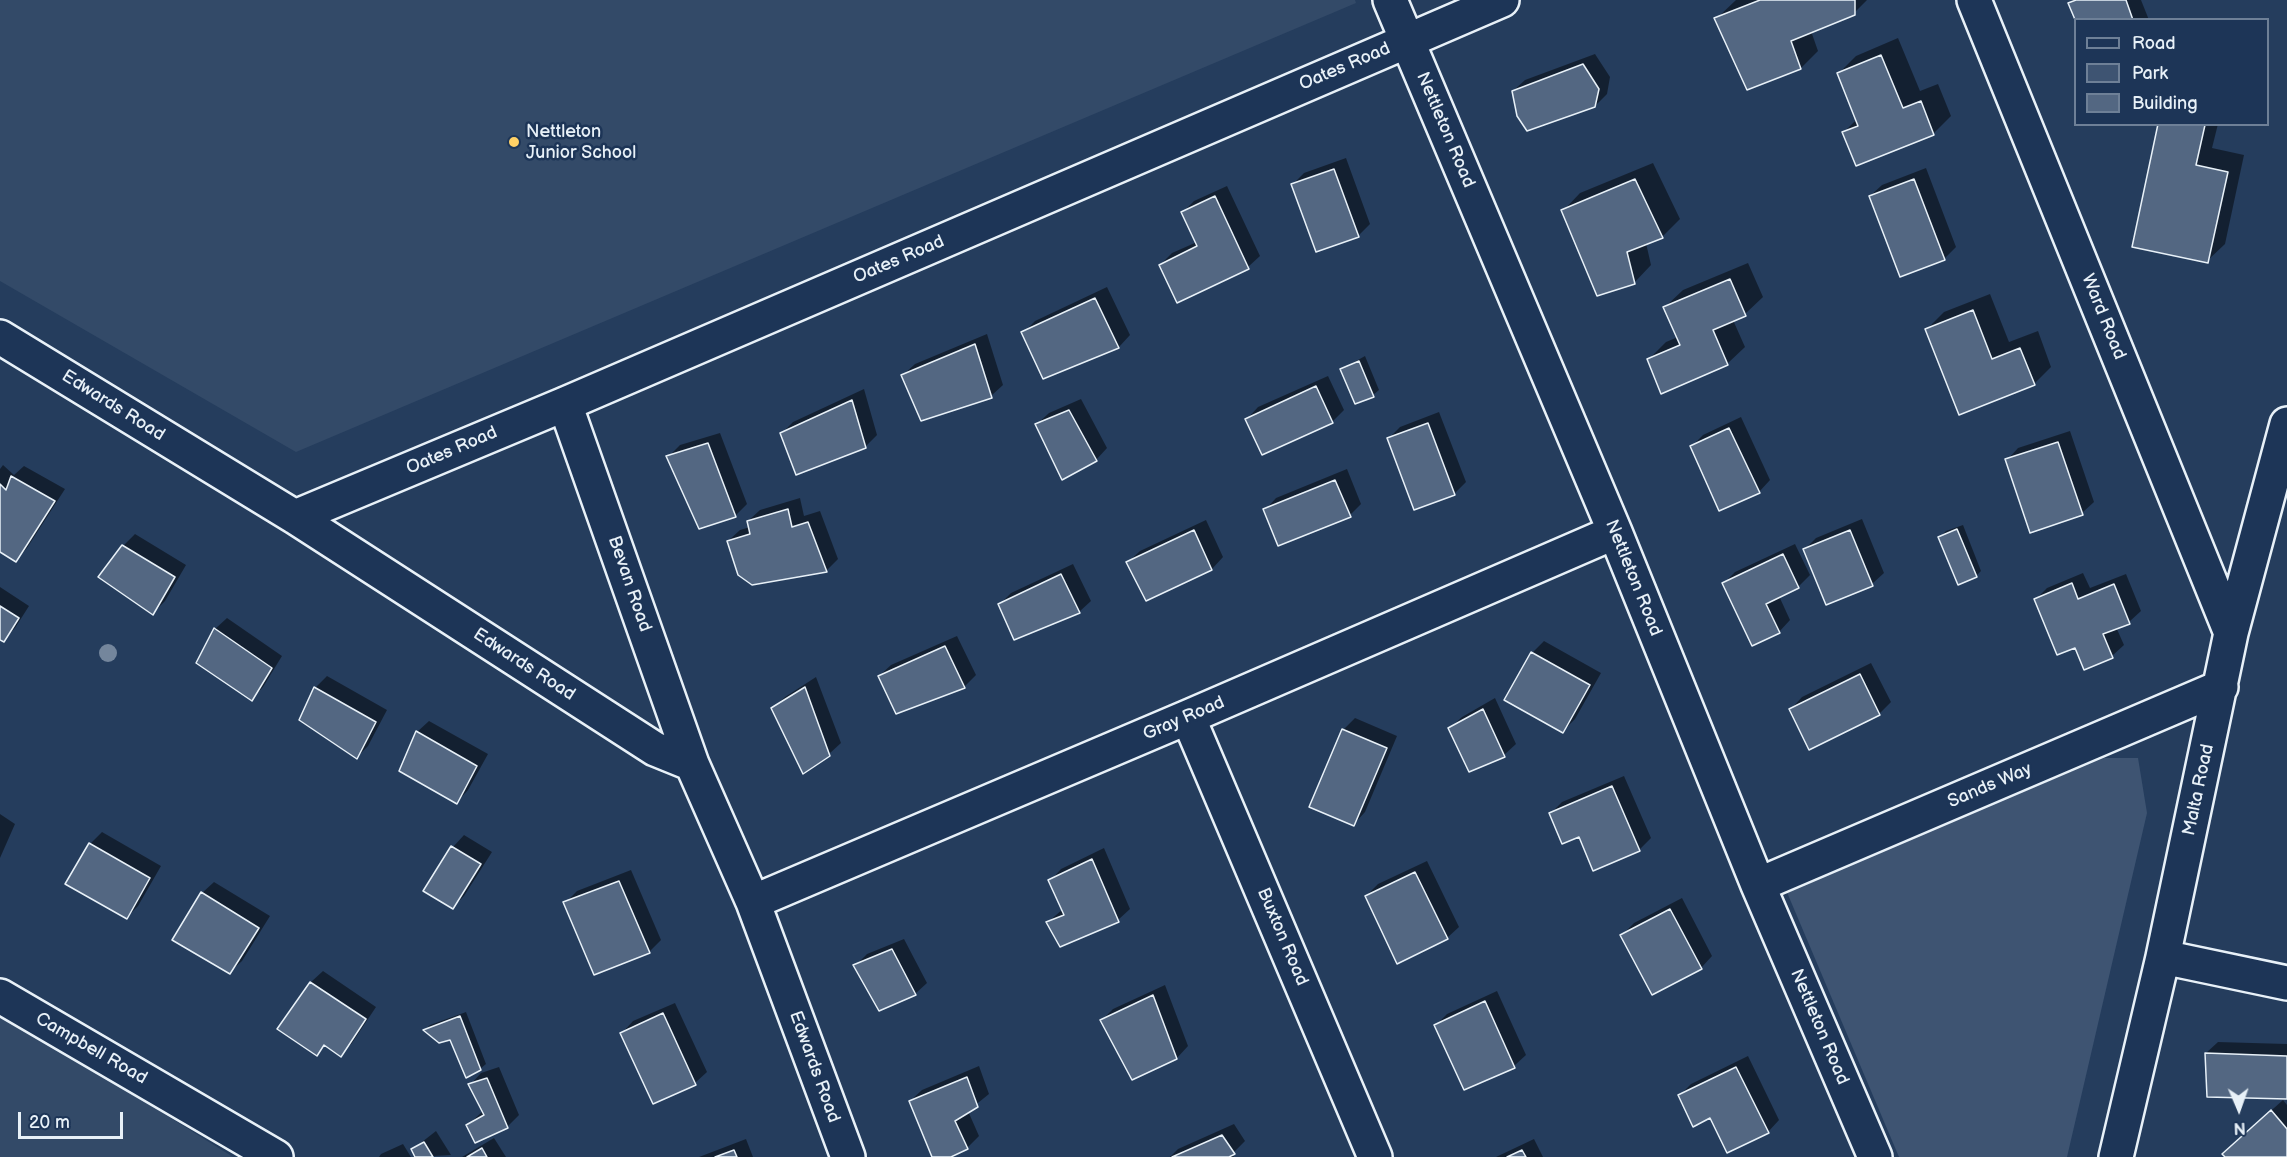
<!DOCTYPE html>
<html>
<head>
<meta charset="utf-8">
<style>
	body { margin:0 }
	#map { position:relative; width:2287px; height:1157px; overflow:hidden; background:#253d5d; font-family:"Balsamiq Sans",sans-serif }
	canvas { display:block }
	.legend { position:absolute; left:2074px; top:18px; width:195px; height:108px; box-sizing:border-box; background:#1d3557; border:2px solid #6e8097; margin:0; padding:8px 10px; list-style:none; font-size:18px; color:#e8f1f8 }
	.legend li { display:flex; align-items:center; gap:12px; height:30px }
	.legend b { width:30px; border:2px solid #6e8097 }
	.north { position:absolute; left:2209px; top:1079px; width:60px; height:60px; -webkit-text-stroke:4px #1d3557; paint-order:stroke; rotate:178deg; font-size:16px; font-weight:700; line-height:24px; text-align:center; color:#e8f1f8 }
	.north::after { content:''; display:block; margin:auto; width:21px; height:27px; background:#e8f1f8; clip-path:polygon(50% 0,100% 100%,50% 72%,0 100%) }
	.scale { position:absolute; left:18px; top:1112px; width:105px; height:27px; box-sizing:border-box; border:3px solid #e8f1f8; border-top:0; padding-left:8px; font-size:18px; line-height:21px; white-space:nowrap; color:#e8f1f8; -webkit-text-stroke:4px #1d3557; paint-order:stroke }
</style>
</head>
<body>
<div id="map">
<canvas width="2287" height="1157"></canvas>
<ul class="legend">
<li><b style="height:8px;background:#1d3557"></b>Road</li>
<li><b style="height:16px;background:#3e5472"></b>Park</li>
<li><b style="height:16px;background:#536782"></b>Building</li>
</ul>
<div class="north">N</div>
<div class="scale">20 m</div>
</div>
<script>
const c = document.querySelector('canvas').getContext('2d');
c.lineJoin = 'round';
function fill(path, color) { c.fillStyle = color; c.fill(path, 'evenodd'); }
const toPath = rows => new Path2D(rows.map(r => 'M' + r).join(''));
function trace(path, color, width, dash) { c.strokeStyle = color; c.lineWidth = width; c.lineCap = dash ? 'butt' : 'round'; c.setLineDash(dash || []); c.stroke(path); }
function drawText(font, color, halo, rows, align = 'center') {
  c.font = font + ' "Balsamiq Sans",sans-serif'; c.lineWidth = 5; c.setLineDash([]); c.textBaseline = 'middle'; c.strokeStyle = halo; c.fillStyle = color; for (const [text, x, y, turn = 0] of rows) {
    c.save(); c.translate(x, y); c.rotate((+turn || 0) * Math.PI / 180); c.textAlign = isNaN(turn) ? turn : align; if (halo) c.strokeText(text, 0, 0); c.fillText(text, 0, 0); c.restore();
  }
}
const built = toPath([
	[0,0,1355,0,1356,3,296,452,0,281],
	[0,1011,233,1157,0,1157]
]);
const green = toPath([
	[2104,758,2138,758,2147,813,2067,1157,1899,1157,1786,890]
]);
const shadow = toPath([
	[1736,0,1867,0,1854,13,1811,31,1818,51,1801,68,1747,88,1716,19],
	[2073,0,2141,0,2149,20,2076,20,2070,3],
	[1898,38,1920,91,1938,84,1951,116,1934,133,1857,164,1844,132,1857,119,1839,73,1856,56],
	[1595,54,1610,77,1607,94,1595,106,1513,91,1525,80],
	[2160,124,2218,124,2212,148,2244,155,2225,244,2207,261],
	[1346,158,1370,224,1359,235,1317,250,1293,184,1304,173],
	[1653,163,1680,219,1662,237,1646,243,1651,265,1634,283,1563,211,1580,193],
	[1926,168,1956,247,1945,258,1901,275,1870,196,1882,185],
	[1227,186,1260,256,1248,267,1160,265,1172,253,1197,242,1183,212,1194,201],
	[1748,263,1763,297,1745,314,1733,320,1745,347,1727,364,1649,359,1666,342,1678,337,1665,307,1683,290],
	[1107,287,1130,335,1119,347,1043,378,1023,333,1035,321],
	[1990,294,2009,342,2038,331,2051,367,2034,384,1927,329,1944,312],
	[987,334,1003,385,991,396,922,419,903,375,915,364],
	[1365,356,1379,390,1373,395,1342,369],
	[1328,376,1344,410,1332,422,1247,419,1258,407],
	[864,389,877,435,865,447,782,433,793,422],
	[1081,399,1107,448,1096,460,1037,424,1049,413],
	[1439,412,1466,482,1454,494,1388,439,1400,427],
	[1741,417,1770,480,1759,492,1691,447,1703,435],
	[2070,431,2094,502,2082,513,2031,531,2007,460,2018,448],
	[720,433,747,504,735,516,668,457,680,445],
	[3,465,14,475,24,466,65,489,27,548,16,560,0,550,0,469],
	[1347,469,1361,504,1350,515,1265,510,1276,498],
	[800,498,804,516,820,511,838,559,826,571,728,541,740,530,750,527,748,521,760,510],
	[1862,519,1884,573,1872,584,1827,603,1805,549,1816,538],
	[1206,520,1223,557,1212,569,1146,599,1128,562,1140,551],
	[1963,525,1981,571,1976,576,1940,537,1946,531],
	[135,534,186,565,165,601,153,613,123,546],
	[1795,544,1810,575,1798,587,1779,596,1790,620,1779,632,1724,583,1735,572],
	[1073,564,1091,601,1079,612,1000,604,1011,593],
	[2083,573,2090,588,2126,574,2141,611,2129,622,2116,627,2124,645,2112,656,2076,646,2036,599,2047,588],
	[0,587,29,606,15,628,3,640,0,638],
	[227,618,282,656,263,687,252,699,215,629],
	[957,636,976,675,965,686,897,712,879,676,891,665],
	[1544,641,1601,673,1575,719,1563,731,1506,699,1533,652],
	[1871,663,1891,702,1879,714,1791,709,1802,697],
	[327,676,387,710,368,746,357,757,315,688],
	[816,677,841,743,829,754,773,708,785,697],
	[1495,698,1516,744,1504,755,1450,728,1462,717],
	[1355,718,1397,736,1365,812,1354,824,1343,730],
	[429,721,488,754,468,790,457,802,417,732],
	[1624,776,1651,838,1639,850,1580,835,1551,813,1562,802],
	[0,814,15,824,0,858],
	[102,832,161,866,138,906,126,918,90,844],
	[464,835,492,852,464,896,453,907,453,847],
	[1104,848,1130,909,1118,920,1061,945,1048,922,1063,909,1050,881,1061,869],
	[1427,861,1459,927,1447,938,1366,896,1378,884],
	[631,870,661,940,649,952,565,903,577,891],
	[214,882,270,916,242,961,230,972,202,893],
	[1682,898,1712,956,1701,968,1622,935,1634,923],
	[904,939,927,983,915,994,855,966,867,954],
	[323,971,376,1007,352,1043,341,1055,326,1044,317,1054,279,1029,311,982],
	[1165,985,1188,1046,1177,1058,1133,1078,1102,1020,1113,1009],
	[1497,991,1526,1055,1514,1066,1436,1025,1447,1014],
	[675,1003,707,1072,695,1083,654,1102,622,1033,633,1021],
	[466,1012,486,1064,480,1069,451,1038,425,1030,430,1025],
	[2218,1042,2287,1044,2287,1098,2206,1053],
	[1748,1056,1779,1120,1768,1132,1711,1116,1679,1096,1691,1084],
	[979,1066,989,1094,968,1111,979,1136,967,1148,948,1157,933,1157,910,1101,922,1090],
	[499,1067,519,1115,507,1127,468,1125,483,1111,470,1085,481,1073],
	[2283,1100,2287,1105,2287,1157,2228,1157,2236,1142],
	[1234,1124,1245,1141,1232,1154,1234,1157,1170,1157,1178,1149],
	[436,1131,451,1155,417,1157,413,1149],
	[494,1138,506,1157,462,1157],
	[746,1139,753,1157,699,1157],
	[1534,1139,1543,1157,1496,1157],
	[403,1144,411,1157,379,1157,381,1154]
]);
const building = toPath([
	[1760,0,1855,0,1855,15,1791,41,1801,69,1747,90,1714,18,1760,0],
	[2076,0,2126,0,2133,20,2076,20,2076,22,2068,3,2076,0],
	[1881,55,1903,108,1921,101,1934,135,1856,166,1842,132,1858,126,1837,73,1881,55],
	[1583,64,1599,89,1595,107,1527,131,1517,116,1512,91,1583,64],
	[2158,124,2205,125,2196,165,2228,172,2208,263,2132,247,2158,124],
	[1334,169,1359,237,1316,252,1291,184,1334,169],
	[1635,179,1663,238,1627,252,1635,284,1597,296,1561,210,1635,179],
	[1914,179,1945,260,1900,277,1869,196,1914,179],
	[1215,196,1249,269,1177,303,1159,265,1197,246,1181,212,1215,196],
	[1730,279,1746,316,1713,330,1728,365,1661,394,1647,359,1680,345,1663,307,1730,279],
	[1095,298,1119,348,1043,379,1021,332,1095,298],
	[1973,310,1992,359,2020,348,2035,385,1959,415,1925,329,1973,310],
	[975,344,992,398,921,421,901,375,975,344],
	[1359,361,1374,397,1355,404,1340,369,1359,361],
	[1316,386,1333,423,1262,455,1245,419,1316,386],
	[852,400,866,448,796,475,780,433,852,400],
	[1069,410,1097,461,1062,480,1035,424,1069,410],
	[1428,423,1455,495,1414,510,1387,438,1428,423],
	[1729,428,1760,493,1719,511,1690,446,1729,428],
	[2058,442,2083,515,2030,533,2005,459,2058,442],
	[708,443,736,517,699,529,666,456,708,443],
	[11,476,55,501,16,562,0,552,0,484,6,490,11,476],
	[1335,480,1351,517,1278,546,1263,509,1335,480],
	[788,509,792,527,808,522,827,572,752,585,738,575,727,541,750,534,747,521,788,509],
	[1957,529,1977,577,1958,585,1938,537,1957,529],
	[1194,530,1212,570,1146,601,1126,562,1194,530],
	[1850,530,1873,586,1826,605,1803,549,1850,530],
	[122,545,175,577,153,615,98,577,122,545],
	[1783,554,1799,588,1766,604,1780,633,1752,646,1722,583,1783,554],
	[1061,574,1080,613,1014,640,998,604,1061,574],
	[2072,583,2078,599,2114,584,2130,624,2103,634,2113,658,2084,670,2075,648,2057,655,2034,599,2072,583],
	[0,606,19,618,4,642,0,640,0,606],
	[214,628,272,668,252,701,196,663,214,628],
	[945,646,965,688,896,714,878,676,945,646],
	[1531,652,1590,685,1563,733,1504,700,1531,652],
	[1860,674,1880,715,1809,750,1789,709,1860,674],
	[314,687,376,722,357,759,299,720,314,687],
	[805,687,830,756,803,774,771,708,805,687],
	[1483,709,1505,757,1469,772,1448,728,1483,709],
	[1342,729,1387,748,1354,826,1309,807,1342,729],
	[416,731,477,766,457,804,399,771,416,731],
	[1612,786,1640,851,1593,871,1579,837,1562,844,1549,813,1612,786],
	[89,843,150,878,127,919,65,884,89,843],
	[451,846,481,864,453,909,423,891,451,846],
	[1092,859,1119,922,1060,947,1046,922,1064,915,1048,880,1092,859],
	[1415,872,1448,939,1397,964,1365,896,1415,872],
	[619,881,650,953,594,975,563,902,619,881],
	[201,892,259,928,230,974,172,940,201,892],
	[1670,909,1702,969,1652,995,1620,935,1670,909],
	[892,949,916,995,879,1011,853,965,892,949],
	[310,982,366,1019,341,1057,324,1045,317,1056,277,1029,310,982],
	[1153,995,1177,1059,1132,1080,1100,1020,1153,995],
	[1485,1001,1515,1068,1464,1090,1434,1025,1485,1001],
	[663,1013,696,1085,653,1104,620,1033,663,1013],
	[460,1016,481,1070,466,1078,450,1040,439,1043,423,1030,460,1016],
	[2205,1053,2287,1056,2287,1099,2207,1097,2205,1053],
	[1736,1067,1769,1133,1727,1153,1710,1118,1693,1127,1678,1095,1736,1067],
	[967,1077,978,1107,955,1121,968,1149,951,1157,932,1157,909,1101,967,1077],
	[487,1078,508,1128,475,1143,466,1125,484,1115,468,1084,487,1078],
	[2271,1110,2287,1129,2287,1157,2225,1157,2222,1154,2271,1110],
	[1222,1135,1235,1154,1229,1157,1172,1157,1222,1135],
	[424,1142,433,1157,415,1157,411,1149,424,1142],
	[482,1148,487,1157,467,1157,482,1148],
	[734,1150,737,1157,715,1157,734,1150],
	[1522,1150,1526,1157,1507,1157,1522,1150]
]);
const minor = toPath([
	[1390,0,1615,532,1758,885,1875,1157],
	[1974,0,2231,633],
	[0,337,295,517,655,749,692,764,753,902,848,1157],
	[565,404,692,764],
	[295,517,565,404,1502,0],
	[1188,717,1375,1157],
	[1758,885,2221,687],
	[753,902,1188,717,1615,532],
	[2163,957,2287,983],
	[0,996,276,1157],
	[2116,1157,2163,957,2231,633,2287,424]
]);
const trees = [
	[108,653]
];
const markers = [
	[514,142,6,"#ffd166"]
];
const streetNames = [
	["Oates Road",1345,67,-23],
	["Nettleton Road",1445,130,67],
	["Oates Road",899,260,-23],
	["Ward Road",2103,317,68],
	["Edwards Road",113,406,32],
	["Oates Road",452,451,-23],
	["Nettleton Road",1633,578,68],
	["Bevan Road",629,584,71],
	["Edwards Road",524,665,33],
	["Gray Road",1184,719,-23],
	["Sands Way",1990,786,-23],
	["Malta Road",2199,790,-78],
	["Buxton Road",1282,937,67],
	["Nettleton Road",1819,1027,67],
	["Campbell Road",91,1049,30],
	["Edwards Road",814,1067,70]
];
const poiNames = [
	["Nettleton",526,132],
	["Junior School",526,153]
];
fill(built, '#334a68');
fill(green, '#3e5472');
fill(shadow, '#0007');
fill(building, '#536782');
trace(building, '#e8f1f8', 1.5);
trace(minor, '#e8f1f8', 38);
trace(minor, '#1d3557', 33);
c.fillStyle = '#74869c';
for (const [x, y] of trees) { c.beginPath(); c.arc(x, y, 9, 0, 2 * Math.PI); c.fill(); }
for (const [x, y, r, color] of markers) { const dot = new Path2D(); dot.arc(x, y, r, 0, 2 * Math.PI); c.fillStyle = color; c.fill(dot); trace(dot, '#1d3557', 2); }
drawText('18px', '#e8f1f8', '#1d3557', streetNames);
drawText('18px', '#e8f1f8', '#1d3557', poiNames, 'left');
</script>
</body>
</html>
